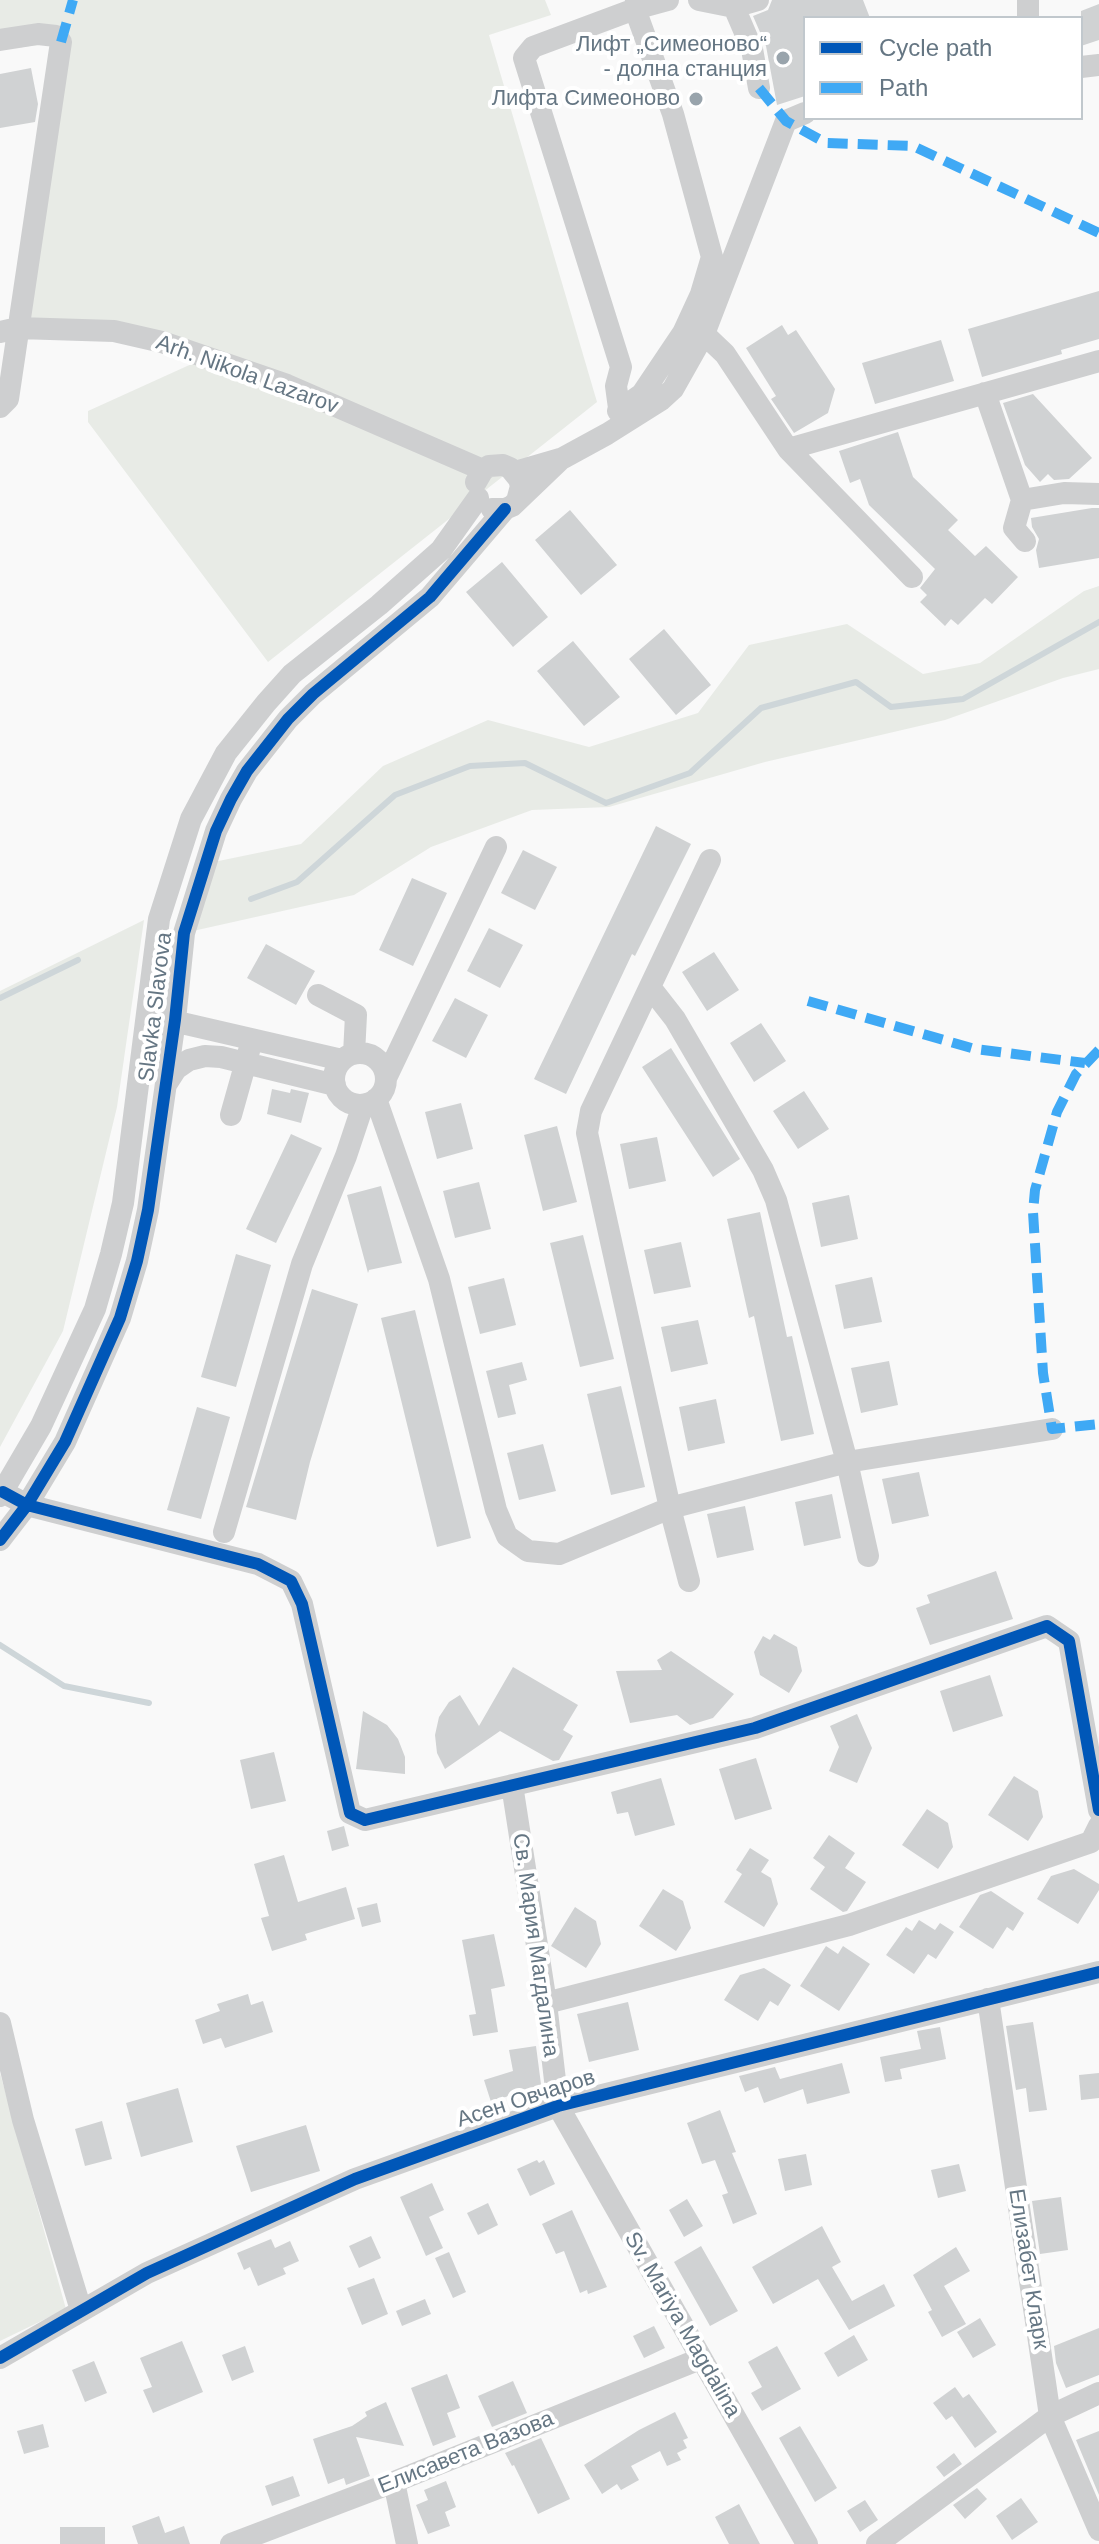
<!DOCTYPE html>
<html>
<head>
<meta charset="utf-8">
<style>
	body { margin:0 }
	#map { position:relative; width:1099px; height:2544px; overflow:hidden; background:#f9f9f9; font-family:Arial,sans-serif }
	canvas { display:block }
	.legend { position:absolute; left:803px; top:16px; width:280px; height:104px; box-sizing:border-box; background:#fff; border:2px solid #c1c8cd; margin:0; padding:10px 14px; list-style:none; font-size:24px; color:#657683 }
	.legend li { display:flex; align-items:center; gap:16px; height:40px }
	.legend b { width:40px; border:2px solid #c1c8cd }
</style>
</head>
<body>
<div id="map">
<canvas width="1099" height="2544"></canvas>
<ul class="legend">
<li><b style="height:10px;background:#0057b8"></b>Cycle path</li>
<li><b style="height:10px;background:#3fa9f5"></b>Path</li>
</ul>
</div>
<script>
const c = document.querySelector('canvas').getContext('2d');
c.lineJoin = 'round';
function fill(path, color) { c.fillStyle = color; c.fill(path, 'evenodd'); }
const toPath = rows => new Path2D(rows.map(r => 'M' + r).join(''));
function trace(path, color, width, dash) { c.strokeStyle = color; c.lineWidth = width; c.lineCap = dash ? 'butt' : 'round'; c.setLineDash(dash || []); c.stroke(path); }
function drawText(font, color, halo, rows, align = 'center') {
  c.font = font + ' Arial,sans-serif'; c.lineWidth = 8; c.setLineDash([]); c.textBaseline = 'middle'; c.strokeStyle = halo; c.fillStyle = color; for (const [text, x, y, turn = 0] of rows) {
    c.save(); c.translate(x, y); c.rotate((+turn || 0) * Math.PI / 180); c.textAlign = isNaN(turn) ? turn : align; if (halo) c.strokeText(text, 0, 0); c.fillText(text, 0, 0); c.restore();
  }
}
const green = toPath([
	[0,0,545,0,551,15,489,35,597,402,268,662,88,422,88,411,207,357,162,342,18,328,61,42,0,50],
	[1099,586,1099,669,1063,678,945,720,765,762,609,807,532,810,431,847,354,895,184,933,204,864,301,844,383,766,488,720,589,747,698,713,749,645,847,624,923,674,980,663,1084,591],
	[144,920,117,1107,63,1331,0,1447,0,991],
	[0,2073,66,2309,0,2341]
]);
const stream = toPath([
	[251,899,297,882,395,795,470,766,525,763,606,803,690,773,761,708,856,682,891,707,963,699,1099,622],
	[0,998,78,960],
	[0,1645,64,1686,149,1703]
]);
const building = toPath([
	[772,0,863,0,870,18,805,18,805,96,777,105,766,46,753,16,768,10],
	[1099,4,1099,40,1081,46,1081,11],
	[31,68,38,104,35,122,0,128,0,74],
	[1099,291,1099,339,1061,350,1062,354,982,377,968,329],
	[782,325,788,335,796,330,835,389,828,413,794,433,771,399,776,396,746,348],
	[941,340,954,381,875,404,862,363],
	[1033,394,1092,458,1069,479,1054,480,1048,474,1040,482,1025,465,1003,403],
	[898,432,913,477,958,520,948,530,975,556,986,546,1018,577,992,604,985,598,958,625,951,619,945,626,920,602,927,595,920,588,935,569,869,505,860,479,850,483,839,451],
	[1092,508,1099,508,1099,558,1039,568,1036,550,1039,539,1032,527,1031,518],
	[570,510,617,565,581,595,535,540],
	[502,562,548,617,513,647,466,592],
	[664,629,711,685,676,715,629,659],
	[573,641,620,697,584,726,537,671],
	[656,826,691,844,635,956,632,954,566,1094,534,1079],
	[523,850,557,867,535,910,501,893],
	[412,878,447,893,413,966,379,950],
	[489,928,523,945,500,988,467,971],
	[266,944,315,971,296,1005,247,978],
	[714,952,739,990,707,1011,682,972],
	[455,998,488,1015,466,1058,432,1041],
	[761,1023,786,1061,754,1082,730,1043],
	[671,1048,740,1159,713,1177,642,1067],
	[272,1089,290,1093,291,1089,309,1093,301,1123,267,1114],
	[804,1091,829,1129,798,1149,773,1111],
	[461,1103,473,1149,437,1159,425,1112],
	[557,1126,577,1202,543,1211,524,1135],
	[291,1134,322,1148,276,1243,246,1229],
	[657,1137,666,1181,629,1189,620,1144],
	[479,1182,491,1229,455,1238,443,1191],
	[381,1186,402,1263,369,1270,368,1273,347,1195],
	[849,1195,858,1239,821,1247,812,1203],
	[760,1212,787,1337,792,1336,814,1434,781,1441,754,1316,749,1318,727,1219],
	[583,1235,614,1359,580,1367,550,1243],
	[681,1242,691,1287,654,1294,644,1250],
	[236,1254,271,1265,236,1387,201,1377],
	[872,1277,882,1322,844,1329,835,1285],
	[504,1278,516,1325,480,1334,468,1287],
	[312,1289,358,1304,310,1462,296,1520,246,1507],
	[415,1310,471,1538,437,1547,381,1318],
	[698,1320,708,1364,671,1372,661,1327],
	[889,1361,898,1405,861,1413,851,1368],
	[522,1362,527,1380,509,1385,516,1414,498,1418,486,1371],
	[621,1386,645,1487,611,1495,587,1394],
	[716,1399,725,1443,688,1451,679,1407],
	[197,1407,230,1417,201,1519,167,1510],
	[543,1444,556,1491,519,1500,507,1453],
	[919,1472,929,1516,892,1524,882,1479],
	[832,1494,841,1538,804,1546,795,1502],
	[745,1506,754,1550,717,1558,707,1514],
	[996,1571,1013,1619,930,1645,916,1608,930,1603,927,1595],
	[774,1634,797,1647,802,1671,789,1693,760,1675,754,1652,763,1636,770,1640],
	[671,1651,734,1694,713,1718,690,1725,677,1715,630,1723,616,1671,662,1670,657,1660],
	[513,1667,578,1705,563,1730,573,1736,559,1760,553,1761,500,1731,445,1769,437,1753,435,1735,439,1717,449,1702,460,1695,479,1726],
	[990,1675,1003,1716,953,1732,940,1691],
	[363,1711,387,1725,398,1739,405,1757,405,1774,356,1769],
	[857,1714,872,1748,857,1783,829,1771,839,1747,830,1726],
	[274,1752,286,1801,251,1809,240,1760],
	[756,1758,772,1809,735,1820,719,1769],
	[1014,1776,1038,1791,1043,1817,1028,1841,988,1815],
	[661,1778,675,1825,635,1836,628,1812,617,1814,611,1792],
	[927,1809,948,1823,953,1847,938,1869,902,1845],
	[344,1826,349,1846,332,1851,327,1831],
	[829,1835,855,1853,845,1868,866,1882,847,1911,843,1912,810,1889,825,1867,813,1858],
	[750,1848,769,1860,761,1872,771,1878,778,1904,764,1927,724,1902,742,1874,736,1870],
	[284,1855,298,1902,346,1887,355,1919,305,1934,307,1940,272,1951,261,1918,269,1916,254,1864],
	[1074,1869,1099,1884,1099,1890,1078,1924,1037,1899,1051,1876],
	[663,1889,683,1901,691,1928,676,1951,639,1926],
	[991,1891,1024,1913,1013,1931,1007,1927,993,1949,959,1927,980,1895],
	[377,1903,381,1922,362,1927,357,1908],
	[575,1907,596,1921,601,1944,586,1968,551,1946],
	[919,1920,935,1930,940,1923,954,1932,936,1959,928,1954,914,1974,886,1955,906,1927,912,1931],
	[494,1934,505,1986,491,1989,498,2032,473,2036,469,2015,476,2014,462,1940],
	[826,1946,838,1954,843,1946,870,1964,839,2011,800,1986],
	[764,1968,791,1985,778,2006,770,2001,758,2021,724,2000,740,1975],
	[248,1994,251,2005,263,2001,273,2032,225,2048,221,2038,203,2044,195,2020,220,2011,217,2004],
	[628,2002,639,2050,589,2062,577,2014],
	[1033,2022,1047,2110,1029,2112,1026,2088,1016,2090,1006,2026],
	[940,2027,946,2059,900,2069,902,2079,885,2082,880,2057,921,2049,917,2031],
	[536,2046,542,2092,527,2094,526,2090,491,2102,484,2080,513,2071,509,2050],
	[842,2063,850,2093,807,2104,803,2089,764,2103,758,2087,745,2092,739,2076,775,2067,780,2079],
	[1099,2073,1099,2098,1081,2100,1079,2075],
	[178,2088,193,2142,141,2157,126,2103],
	[720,2110,736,2152,732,2153,757,2214,733,2224,722,2195,728,2193,715,2160,702,2164,687,2123],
	[102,2121,112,2159,85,2166,75,2129],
	[306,2125,320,2171,251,2192,236,2146],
	[806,2154,812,2185,785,2191,778,2159],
	[537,2160,539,2163,544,2160,555,2184,530,2196,517,2169],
	[959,2164,966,2191,938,2198,931,2170],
	[432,2183,444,2210,429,2217,443,2248,426,2256,400,2197],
	[1061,2197,1068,2250,1040,2254,1032,2201],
	[687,2199,703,2226,684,2237,669,2210],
	[488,2203,498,2225,478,2235,467,2213],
	[572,2210,607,2287,588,2294,587,2290,580,2293,564,2251,556,2254,542,2224],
	[822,2226,841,2262,832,2267,852,2301,884,2284,895,2306,849,2330,818,2279,773,2304,752,2267],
	[371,2236,381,2258,359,2268,349,2246],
	[271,2239,275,2248,290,2241,299,2261,283,2268,286,2274,258,2286,250,2267,244,2270,237,2253],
	[701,2246,738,2311,710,2326,674,2262],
	[956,2247,970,2271,944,2286,966,2324,942,2337,928,2312,932,2310,913,2275],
	[449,2252,466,2292,453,2298,435,2258],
	[374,2278,388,2314,362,2325,347,2288],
	[425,2299,431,2314,402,2326,396,2311],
	[980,2318,996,2345,973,2358,957,2332],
	[654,2326,665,2348,644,2358,633,2336],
	[1099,2328,1099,2375,1066,2388,1056,2363,1054,2346],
	[854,2335,868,2360,838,2377,824,2353],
	[182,2341,203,2392,153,2413,143,2390,152,2387,140,2358],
	[245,2346,254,2372,232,2381,222,2355],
	[777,2346,801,2389,762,2411,751,2393,762,2387,748,2362],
	[94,2361,107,2393,85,2402,72,2370],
	[447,2374,460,2408,447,2413,456,2437,433,2446,411,2388],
	[513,2381,527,2413,492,2427,478,2396],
	[955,2387,963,2398,969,2394,997,2432,975,2448,952,2416,946,2420,933,2403],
	[386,2402,404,2446,356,2437,370,2476,346,2485,344,2478,328,2484,313,2439,352,2426,367,2416,365,2412],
	[675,2412,688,2438,683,2440,687,2448,677,2453,681,2460,667,2466,660,2451,631,2466,639,2480,621,2490,617,2484,602,2494,584,2465,639,2430],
	[43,2424,49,2447,24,2454,17,2431],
	[800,2426,837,2488,815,2502,779,2438],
	[1099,2431,1099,2495,1076,2440],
	[541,2438,570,2499,538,2514,514,2465,512,2466,505,2453],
	[954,2453,962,2464,944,2477,936,2467],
	[293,2476,300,2496,272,2506,265,2486],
	[446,2481,456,2507,445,2512,450,2526,428,2534,416,2505,428,2500,424,2490],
	[977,2488,987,2499,965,2519,953,2505],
	[1021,2498,1038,2522,1012,2540,996,2516],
	[865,2500,878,2520,860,2532,847,2511],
	[739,2504,760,2544,729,2544,715,2517],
	[159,2516,165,2533,184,2526,190,2544,138,2544,132,2526],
	[60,2527,105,2527,105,2544,60,2544]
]);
const minor = toPath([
	[699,0,734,7,758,0],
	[734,7,752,49,759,88],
	[1028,18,1028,0],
	[0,40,38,34,56,36,61,42,8,399,0,407],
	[1081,67,1099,65],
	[0,332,18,328,114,331,162,342,287,385,483,470],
	[704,334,725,354,788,449,912,577],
	[985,393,1022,500,1064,493,1099,494],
	[619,408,616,386,621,367,524,58,533,47,635,9,668,0],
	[618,411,642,394,683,333,701,294,712,257,673,114,635,9,636,0],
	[788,449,1099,361],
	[515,472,563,458,607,434,661,400,673,389,704,334,786,121,805,113],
	[476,482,483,470,489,466,503,465,510,468,519,479,521,486,517,501],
	[1022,500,1014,528,1025,541],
	[492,509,505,509,512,506,559,461],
	[650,987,675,1019,763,1170,776,1200,847,1462,868,1556],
	[318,995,356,1015,354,1054],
	[160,1018,342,1060],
	'334 1079a26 26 0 1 1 52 0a26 26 0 1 1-52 0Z',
	[386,1078,496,847],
	[167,1083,176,1069,189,1060,205,1056,221,1057,335,1085],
	[376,1099,439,1279,496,1510,507,1536,528,1551,559,1554,670,1508,847,1462,1052,1429],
	[231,1115,249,1051],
	[3,1492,27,1505,258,1564,291,1581,302,1604,350,1813,365,1820,755,1728,1047,1626,1069,1641,1099,1810],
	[0,1496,41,1426,95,1309,111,1254,123,1203,159,919,191,819,226,753,266,703,292,674,379,605,441,550,478,498],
	[224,1532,302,1264,346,1156,363,1105],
	[0,1540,27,1505,65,1442,120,1318,137,1261,148,1210,175,1020,184,933,216,831,231,799,247,771,288,719,313,694,430,597,505,509],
	[689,1581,670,1508,587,1133,591,1111,710,860],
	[512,1785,546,2003,558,2106,807,2544],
	[988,1999,1050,2416,1099,2530],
	[546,2003,849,1925,1091,1842,1099,1826],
	[0,2023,23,2120,81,2310],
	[0,2358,147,2273,355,2179,558,2106,1099,1972],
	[394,2482,407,2544],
	[231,2544,394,2482,700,2359],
	[877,2544,1050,2416,1099,2393]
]);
const quiet = toPath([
	[61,42,73,0],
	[759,88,786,121,826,143,913,146,1099,233],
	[808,1001,975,1049,1085,1063],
	[1099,1050,1076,1074,1057,1112,1035,1190,1033,1212,1043,1373,1052,1429,1099,1424]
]);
const cycleway = toPath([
	[3,1492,27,1505,258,1564,291,1581,302,1604,350,1813,365,1820,755,1728,1047,1626,1069,1641,1099,1810],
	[0,1540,27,1505,65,1442,120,1318,137,1261,148,1210,175,1020,184,933,216,831,231,799,247,771,288,719,313,694,430,597,505,509],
	[0,2358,147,2273,355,2179,558,2106,1099,1972]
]);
const markers = [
	[783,58,8,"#99a4ac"],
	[696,99,8,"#99a4ac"]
];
const poiNames = [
	["Лифт „Симеоново“",767,45],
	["- долна станция",767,70],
	["Лифта Симеоново",680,99]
];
const streetNames = [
	["Arh. Nikola Lazarov",247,375,20],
	["Slavka Slavova",156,1007,-83],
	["Св. Мария Магдалина",535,1945,82],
	["Асен Овчаров",526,2099,-18],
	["Елизабет Кларк",1028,2269,81],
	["Sv. Mariya Magdalina",682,2325,60],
	["Елисавета Вазова",466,2453,-22]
];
fill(green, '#e8ebe6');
trace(stream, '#ced6d9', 6);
fill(building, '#d0d2d3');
trace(minor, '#cecfd0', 22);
trace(quiet, '#3fa9f5', 10, [20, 10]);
trace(cycleway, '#0057b8', 12);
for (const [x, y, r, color] of markers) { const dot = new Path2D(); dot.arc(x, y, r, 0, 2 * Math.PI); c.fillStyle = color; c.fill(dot); trace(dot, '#fff', 3); }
drawText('22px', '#657683', '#fff', poiNames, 'right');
drawText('22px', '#657683', '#fff', streetNames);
</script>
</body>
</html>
